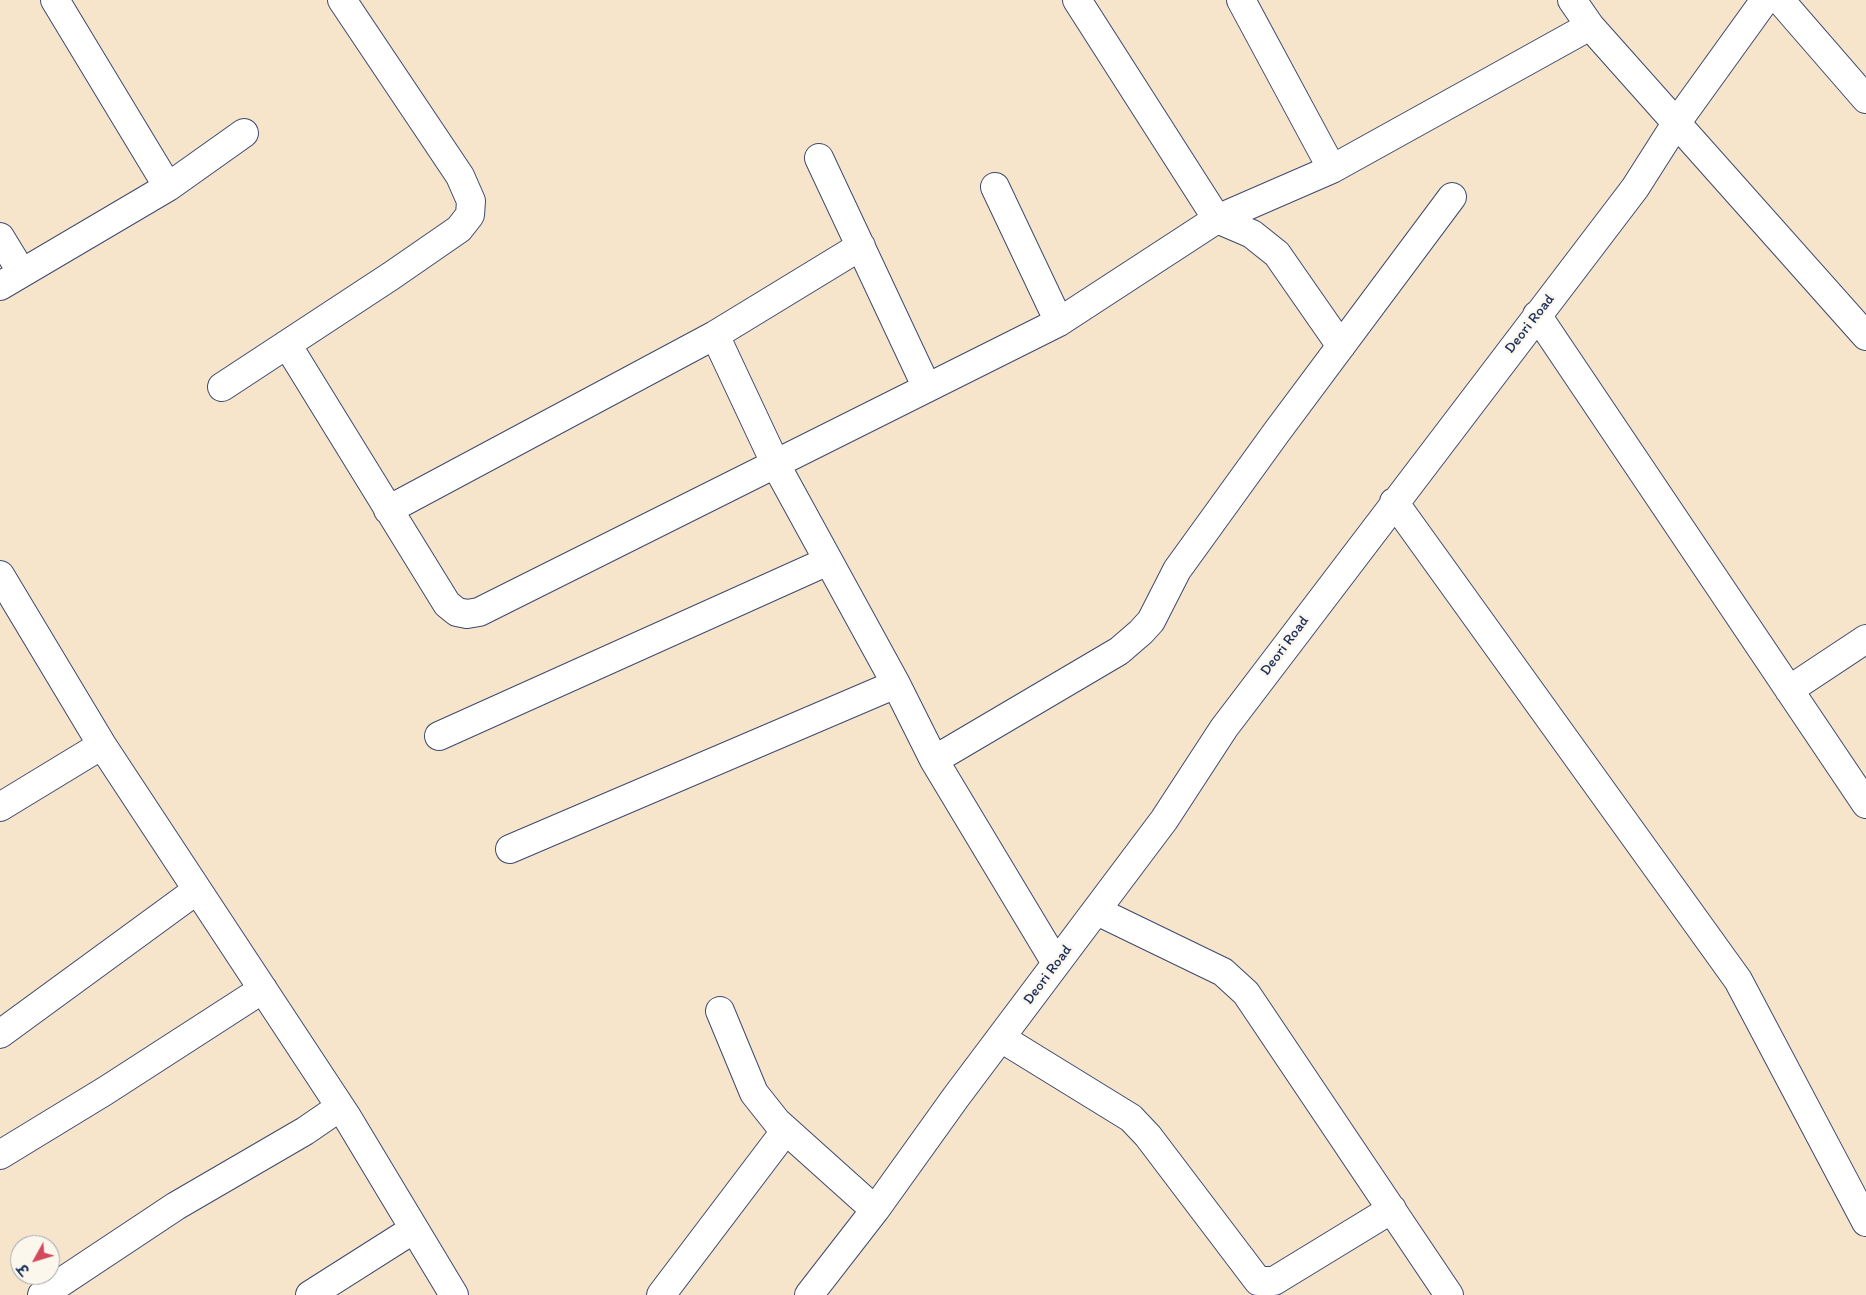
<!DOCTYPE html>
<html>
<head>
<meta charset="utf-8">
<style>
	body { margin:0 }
	#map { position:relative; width:1866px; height:1295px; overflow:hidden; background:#f6e4cb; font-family:Itim,"Playpen Sans Deva",sans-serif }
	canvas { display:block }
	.north { position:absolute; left:10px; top:1235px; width:50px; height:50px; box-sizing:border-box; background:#fbf7ec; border:1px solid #a1a7b3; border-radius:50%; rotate:231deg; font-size:14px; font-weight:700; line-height:20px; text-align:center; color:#1b2f5e }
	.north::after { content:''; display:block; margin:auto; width:18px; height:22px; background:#d1495b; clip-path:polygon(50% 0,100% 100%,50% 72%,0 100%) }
</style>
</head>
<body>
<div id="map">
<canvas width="1866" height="1295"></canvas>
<div class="north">उ</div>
</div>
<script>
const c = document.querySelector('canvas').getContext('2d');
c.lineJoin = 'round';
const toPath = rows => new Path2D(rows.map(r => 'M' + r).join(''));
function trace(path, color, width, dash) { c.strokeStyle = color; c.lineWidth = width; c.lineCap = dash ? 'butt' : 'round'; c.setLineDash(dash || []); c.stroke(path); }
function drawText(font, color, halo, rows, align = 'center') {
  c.font = font + ' Itim,sans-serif'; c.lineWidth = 4.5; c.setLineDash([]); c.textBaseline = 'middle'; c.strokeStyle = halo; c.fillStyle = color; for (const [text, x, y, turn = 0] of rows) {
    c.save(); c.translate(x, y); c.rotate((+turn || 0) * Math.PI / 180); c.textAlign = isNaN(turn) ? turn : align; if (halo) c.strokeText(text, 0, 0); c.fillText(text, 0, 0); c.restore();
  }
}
const minor = toPath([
	[55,0,168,187],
	[1241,0,1332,169],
	[1572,0,1590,26,1866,336],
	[1780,0,1866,99],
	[819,158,927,388],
	[995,187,1059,322],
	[1217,219,1332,169,1590,26],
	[1217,219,1252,234,1277,254,1341,346],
	[0,237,22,273],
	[0,286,168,187,244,133],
	[1537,315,1866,804],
	[715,335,861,246],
	[288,346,447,604,457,612,467,614,479,612,1059,322,1217,219,1077,0],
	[222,387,391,276,459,229,470,215,471,201,460,176,342,0],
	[1394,502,1738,980,1866,1222],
	[388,510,715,335,776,465,896,684,934,760,1056,963],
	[0,575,102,745,347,1117,454,1295],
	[1789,690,1866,639],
	[439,736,828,561],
	[934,760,1119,651,1141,632,1151,621,1177,570,1276,433,1452,197],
	[0,807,102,745],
	[510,849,896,684],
	[1097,911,1223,972,1246,993,1449,1295],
	[720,1011,754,1093,777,1122,875,1210],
	[0,1034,197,890],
	[1001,1038,1131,1118,1148,1136,1258,1281,1274,1281,1392,1209],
	[0,1155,105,1091,263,989],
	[42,1295,176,1206,305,1131,340,1107],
	[310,1295,414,1229],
	[661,1295,786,1130],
	[809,1295,875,1210,956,1097,1164,820,1224,728,1635,188,1677,122,1765,0]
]);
const streetNames = [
	["Deori Road",1530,324,-52],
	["Deori Road",1285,646,-53],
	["Deori Road",1048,975,-53]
];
trace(minor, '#3c4a6e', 30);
trace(minor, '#fff', 28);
drawText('15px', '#1b2f5e', '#fbf7ec', streetNames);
</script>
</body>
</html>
